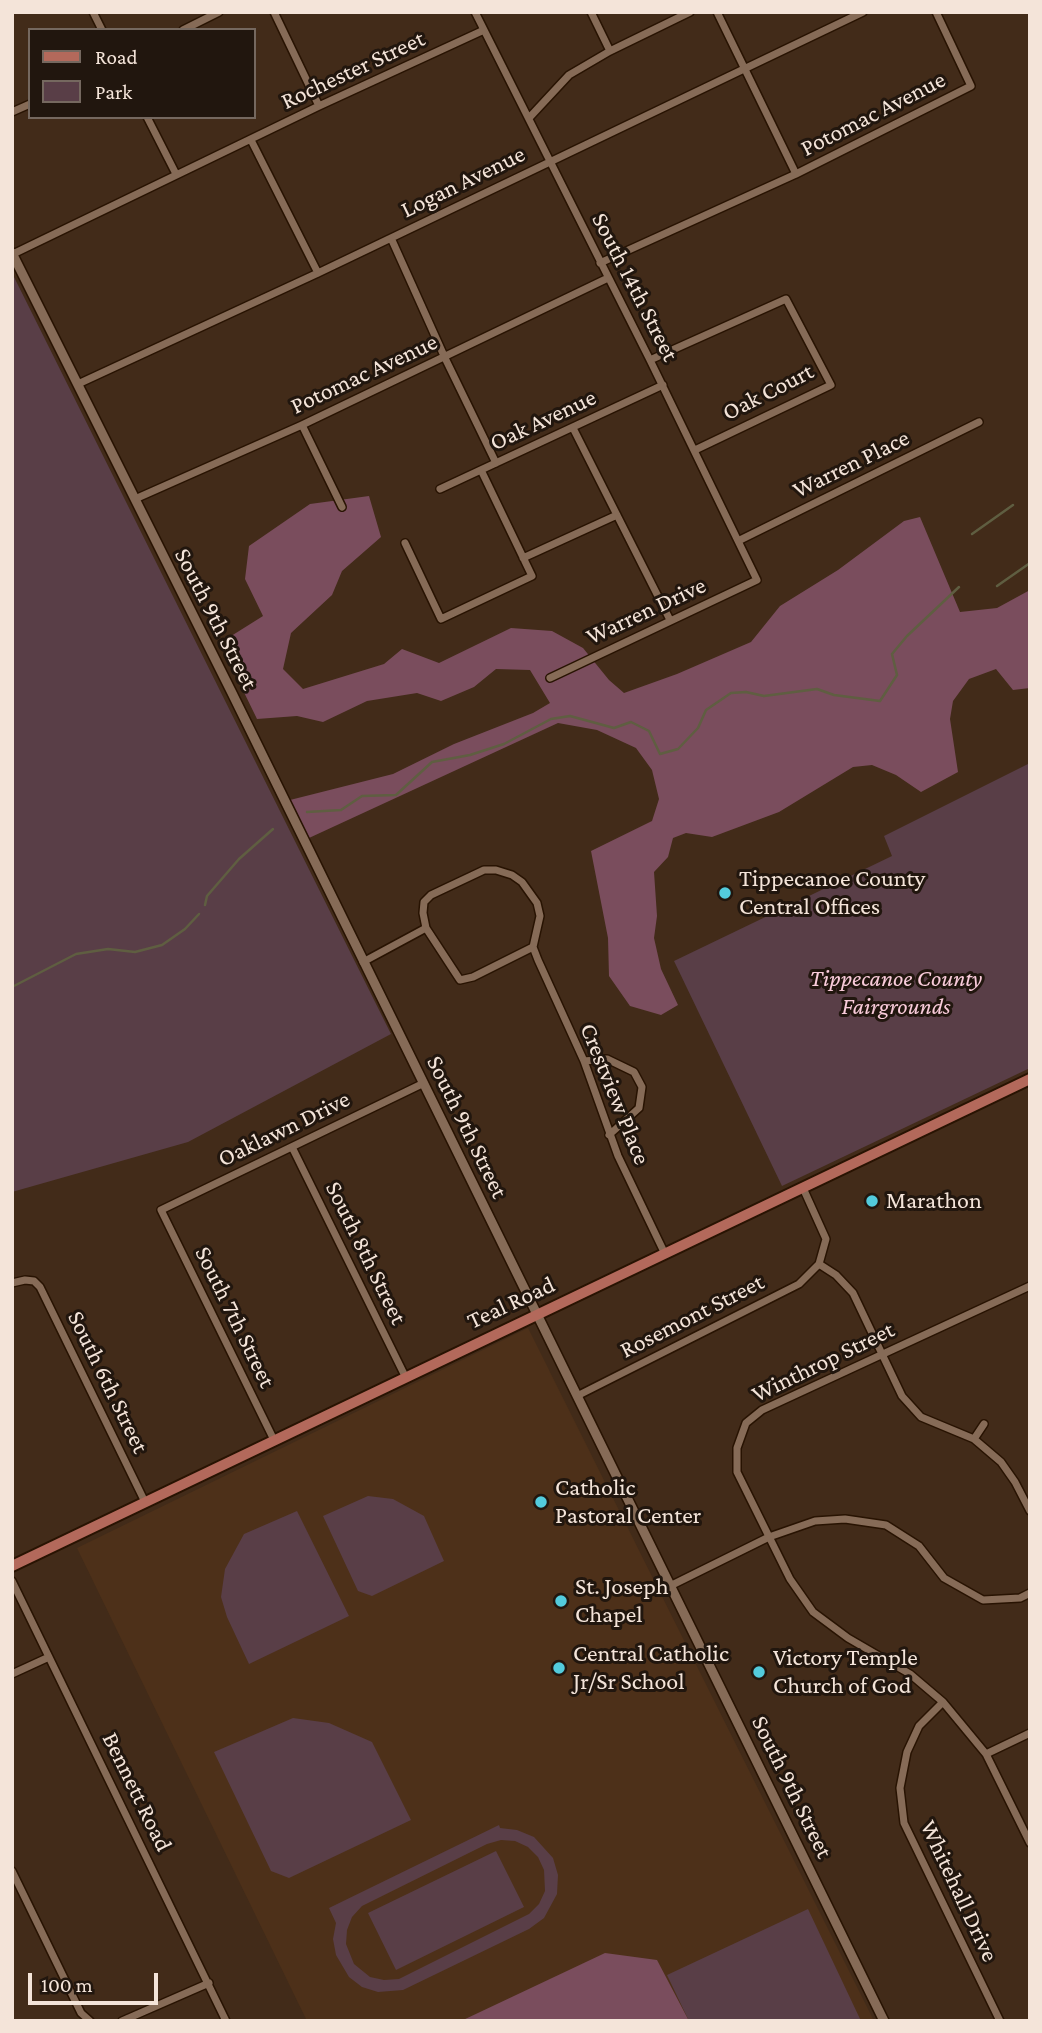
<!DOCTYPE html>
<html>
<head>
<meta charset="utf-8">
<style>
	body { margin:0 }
	#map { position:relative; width:1042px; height:2033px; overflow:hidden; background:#422b19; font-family:"Crimson Pro",serif }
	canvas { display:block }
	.frame { position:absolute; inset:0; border:14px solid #f4e4d9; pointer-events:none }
	.legend { position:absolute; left:28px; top:28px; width:228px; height:91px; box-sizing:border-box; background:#21160e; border:2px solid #75685f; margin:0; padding:9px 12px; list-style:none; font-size:21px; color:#f4e4d9 }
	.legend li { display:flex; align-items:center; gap:14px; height:35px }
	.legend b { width:35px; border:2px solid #75685f }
	.scale { position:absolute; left:28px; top:1973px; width:130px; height:32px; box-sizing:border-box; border:4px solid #f4e4d9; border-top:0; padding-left:9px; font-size:21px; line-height:24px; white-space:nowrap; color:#f4e4d9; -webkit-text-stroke:5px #21160e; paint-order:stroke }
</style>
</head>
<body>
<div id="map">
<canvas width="1042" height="2033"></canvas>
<div class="frame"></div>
<ul class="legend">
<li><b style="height:9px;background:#b3695b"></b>Road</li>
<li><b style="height:19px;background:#593e47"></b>Park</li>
</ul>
<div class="scale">100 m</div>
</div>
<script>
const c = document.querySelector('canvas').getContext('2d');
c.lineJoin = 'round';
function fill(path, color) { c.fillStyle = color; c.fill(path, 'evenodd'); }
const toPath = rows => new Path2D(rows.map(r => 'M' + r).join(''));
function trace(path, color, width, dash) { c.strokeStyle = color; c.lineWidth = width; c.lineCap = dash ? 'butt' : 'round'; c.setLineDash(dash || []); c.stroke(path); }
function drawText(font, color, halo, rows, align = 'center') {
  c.font = font + ' "Crimson Pro",serif'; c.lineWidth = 6; c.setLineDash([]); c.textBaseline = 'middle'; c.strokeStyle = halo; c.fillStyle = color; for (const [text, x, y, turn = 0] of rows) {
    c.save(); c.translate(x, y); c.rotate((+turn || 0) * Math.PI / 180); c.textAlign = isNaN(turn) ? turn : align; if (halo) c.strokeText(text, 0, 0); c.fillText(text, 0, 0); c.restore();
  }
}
const built = toPath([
	[528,1328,874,2021,307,2021,77,1548]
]);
const green = toPath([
	[12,273,391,1034,188,1142,12,1192],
	[1030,763,1030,1068,782,1186,674,961,892,856,884,836],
	[368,1496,393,1499,424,1516,444,1561,372,1596,358,1591,323,1516],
	[297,1511,349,1616,249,1664,227,1617,221,1597,225,1569,244,1534],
	[293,1718,329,1723,372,1742,411,1820,289,1878,271,1871,214,1752],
	[499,1825,500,1828,517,1830,534,1837,553,1858,558,1875,557,1894,544,1918,529,1929,403,1990,378,1992,362,1987,349,1977,336,1955,333,1939,336,1923,329,1908],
	[501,1840,515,1841,528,1847,538,1857,544,1870,545,1891,539,1904,529,1914,399,1979,384,1980,370,1977,354,1964,346,1944,347,1930,352,1917,362,1906,487,1844],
	[496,1851,524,1907,396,1970,368,1913],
	[808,1909,861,2021,689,2021,667,1975]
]);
const forest = toPath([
	[369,496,381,537,342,571,332,595,291,633,283,669,303,689,384,664,402,649,439,663,511,628,552,631,583,648,609,680,624,693,677,674,751,642,780,606,838,570,904,521,920,517,960,612,997,608,1030,590,1030,688,1013,690,996,669,969,679,953,701,950,719,958,772,921,792,896,775,872,765,853,767,779,812,712,837,686,833,673,838,668,857,654,872,657,916,654,938,661,969,678,1005,661,1015,630,1006,609,976,608,938,591,851,652,821,659,799,652,770,636,748,597,730,558,723,309,838,290,800,393,774,454,744,533,713,550,703,530,670,496,669,474,687,441,701,417,693,367,701,323,722,297,716,257,719,220,643,263,616,245,579,249,546,310,504],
	[605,1953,657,1960,689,2021,461,2021]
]);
const stream = toPath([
	[972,534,1013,505],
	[997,586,1030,563],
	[307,812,341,810,362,796,396,795,432,762,470,755,504,744,551,719,570,716,614,728,631,722,649,731,660,754,678,749,698,728,706,710,731,693,746,692,764,696,817,689,834,695,880,701,897,675,892,654,907,636,959,587],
	[205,905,207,896,239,859,273,829],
	[12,987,76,954,108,949,135,952,162,945,185,929,199,914]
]);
const minor = toPath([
	[93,12,102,30],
	[274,12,319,106],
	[475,12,650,360,757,580,550,678],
	[591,12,610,51],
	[717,12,796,174],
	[183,30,219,12],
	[12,112,30,104],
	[147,117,176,174],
	[529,118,569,75,610,51,690,12],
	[251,140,318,273],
	[391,238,445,358,496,463],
	[13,254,319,106,484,30],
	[600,263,796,174,971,86,936,12],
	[650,360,786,299,831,385,695,450],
	[78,384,318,273,863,12],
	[302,425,342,507],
	[573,428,670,620],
	[440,489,663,385],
	[135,499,302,425,608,278],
	[740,540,979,422],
	[405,543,441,619,532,576,481,470],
	[523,558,617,515],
	[426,928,460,980,473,977,533,947],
	[363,962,426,928,423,913,424,902,431,895,484,870,496,870,512,875,522,882,537,903,540,916,533,947,538,960,584,1061,618,1156,665,1254],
	[584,1061,607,1059,634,1072,642,1087,639,1108,609,1135],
	[292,1147,405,1376],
	[803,1188,826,1239,819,1264,836,1275,853,1293,902,1396,921,1417,974,1439,1001,1462,1015,1482,1030,1511],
	[12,1283,25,1280,34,1281,40,1287,145,1502],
	[1030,1286,762,1410,746,1423,737,1448,737,1472,790,1579,813,1612,848,1638,910,1674,943,1702,986,1754,1030,1843],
	[577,1396,799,1284,819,1264],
	[974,1439,984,1424],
	[274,1440,161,1210,424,1083],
	[12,1581,226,2021],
	[670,1586,769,1537,815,1521,845,1519,886,1525,919,1546,944,1578,983,1600,1020,1598,1030,1593],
	[12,1674,49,1657],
	[943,1702,919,1726,907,1752,900,1788,904,1823,1000,2021],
	[986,1754,1030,1733],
	[12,1871,81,2013,90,2021],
	[122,2021,209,1983]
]);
const tertiary = toPath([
	[12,253,232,693,884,2021]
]);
const primary = toPath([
	[12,1566,1030,1079]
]);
const markers = [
	[725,893,7,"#53cbdc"],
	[872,1201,7,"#53cbdc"],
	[541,1502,7,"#53cbdc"],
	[561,1601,7,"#53cbdc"],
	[559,1668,7,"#53cbdc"],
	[759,1672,7,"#53cbdc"]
];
const streetNames = [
	["Rochester Street",353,70,-25],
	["Potomac Avenue",873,114,-27],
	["Logan Avenue",463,182,-26],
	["South 14th Street",635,287,63],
	["Potomac Avenue",364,374,-25],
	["Oak Court",768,392,-27],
	["Oak Avenue",543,420,-25],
	["Warren Place",851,464,-26],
	["Warren Drive",646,611,-25],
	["South 9th Street",216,619,63],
	["Crestview Place",615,1094,68],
	["South 9th Street",467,1127,64],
	["Oaklawn Drive",284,1129,-26],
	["South 8th Street",366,1253,64],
	["Teal Road",511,1303,-25],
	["Rosemont Street",692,1316,-27],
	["South 7th Street",235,1317,64],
	["Winthrop Street",823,1362,-26],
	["South 6th Street",108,1382,64],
	["South 9th Street",792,1787,64],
	["Bennett Road",137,1792,64],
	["Whitehall Drive",959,1891,65]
];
const poiNames = [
	["Tippecanoe County",739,879],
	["Central Offices",739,907],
	["Marathon",886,1201],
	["Catholic",555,1488],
	["Pastoral Center",555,1516],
	["St. Joseph",575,1587],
	["Chapel",575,1615],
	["Central Catholic",573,1654],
	["Jr/Sr School",573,1682],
	["Victory Temple",773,1658],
	["Church of God",773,1686]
];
const parkNames = [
	["Tippecanoe County",896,979],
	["Fairgrounds",896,1007]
];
fill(built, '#4d3019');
fill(green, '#593e47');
fill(forest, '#7a4d5d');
trace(stream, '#5f5e41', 2.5);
trace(minor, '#281302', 10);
trace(tertiary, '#281302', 12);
trace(primary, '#281302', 14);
trace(minor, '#866b57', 7);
trace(tertiary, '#866b57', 9);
trace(primary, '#b3695b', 10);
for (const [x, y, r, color] of markers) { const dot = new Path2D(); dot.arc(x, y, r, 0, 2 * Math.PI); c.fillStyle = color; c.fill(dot); trace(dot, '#21160e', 2.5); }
drawText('24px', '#f4e4d9', '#21160e', streetNames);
drawText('24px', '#f4e4d9', '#21160e', poiNames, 'left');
drawText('italic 24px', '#faccdb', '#21160e', parkNames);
</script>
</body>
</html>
